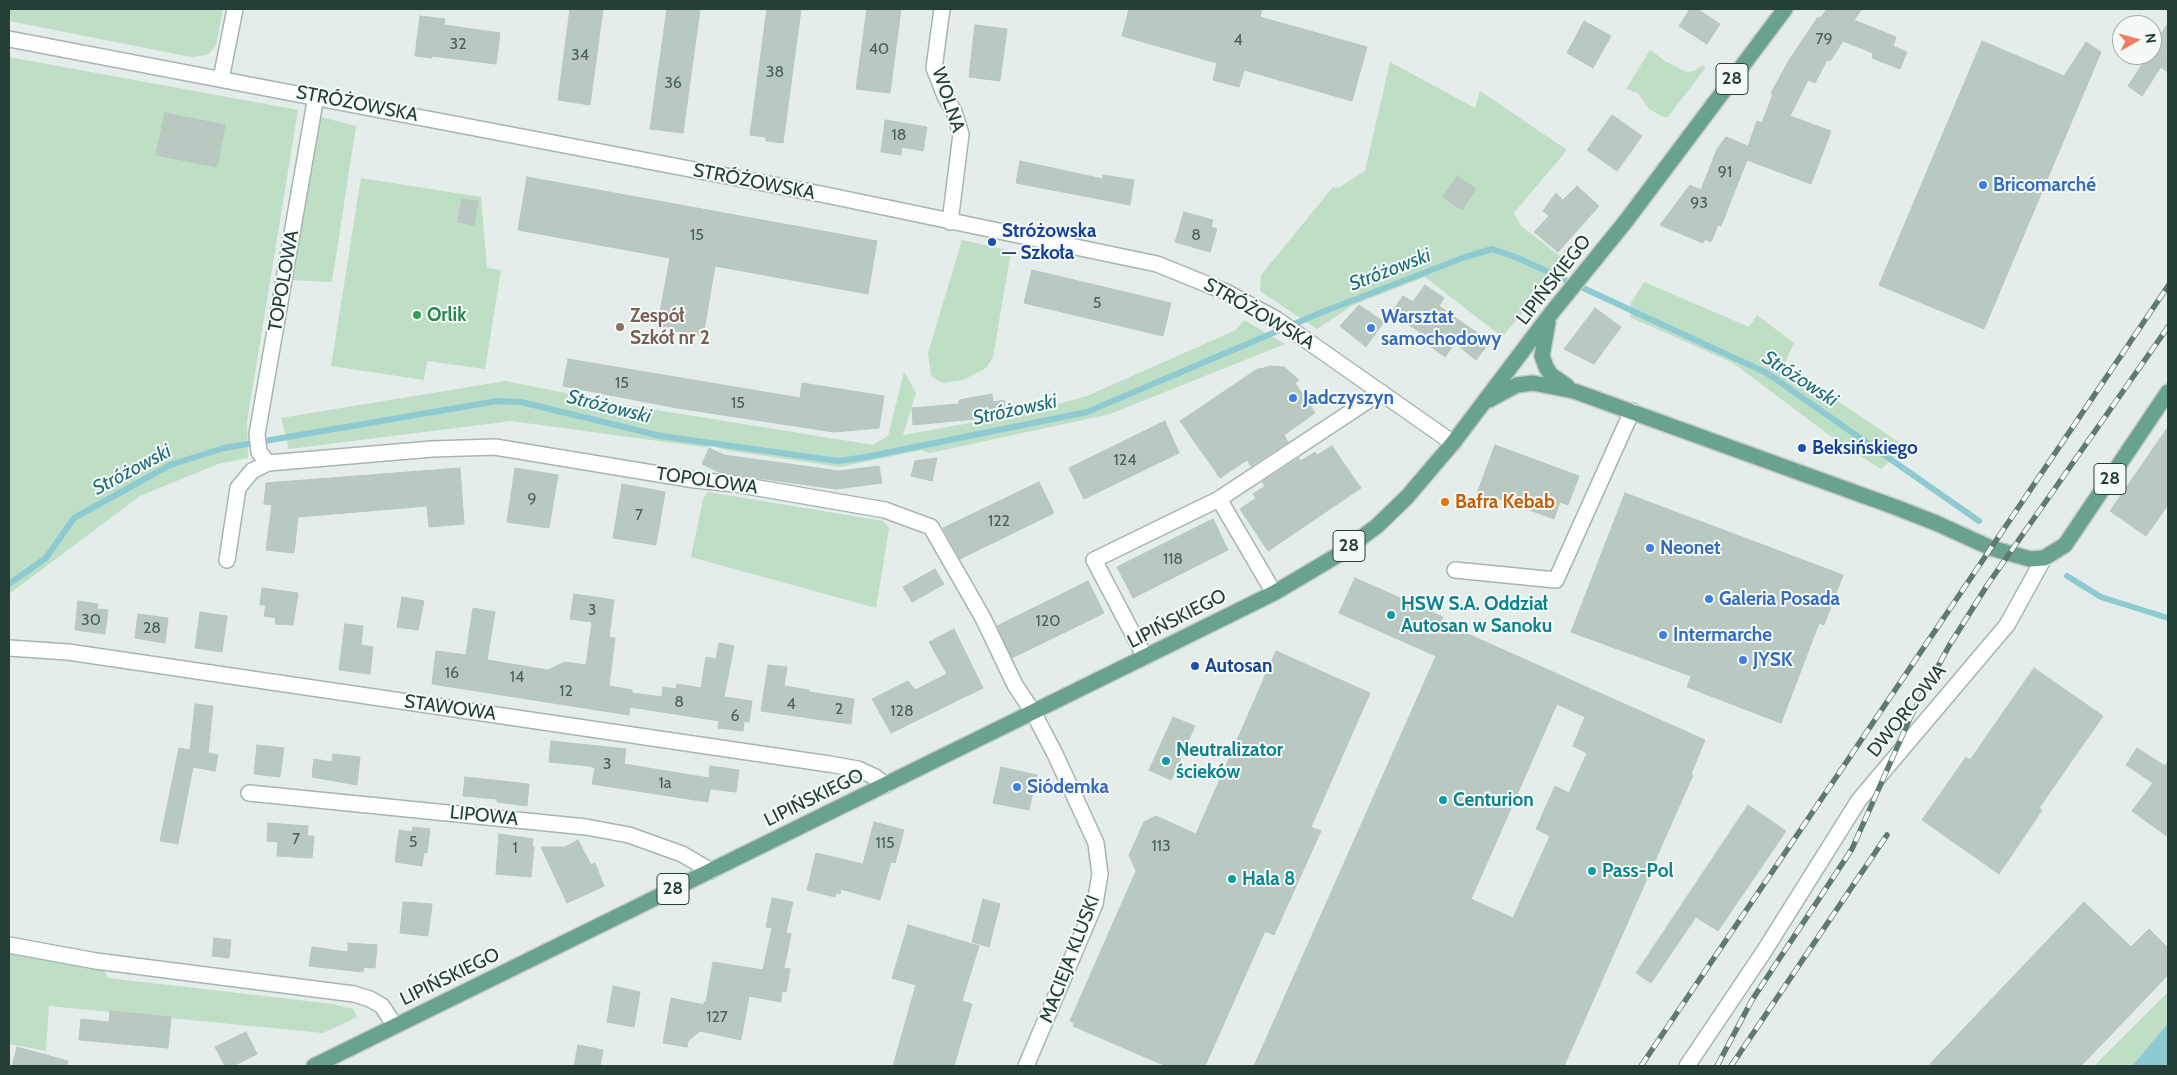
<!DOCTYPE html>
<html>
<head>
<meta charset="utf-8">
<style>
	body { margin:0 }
	#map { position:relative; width:2177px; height:1075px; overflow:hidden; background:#e4ede9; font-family:Cabin,sans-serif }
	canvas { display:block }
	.frame { position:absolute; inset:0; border:10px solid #243f37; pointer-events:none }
	.north { position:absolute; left:2112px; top:15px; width:50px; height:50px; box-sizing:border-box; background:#f5faf7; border:1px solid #a1afaa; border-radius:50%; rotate:83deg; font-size:14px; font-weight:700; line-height:20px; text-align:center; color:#243f37 }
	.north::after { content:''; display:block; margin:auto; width:18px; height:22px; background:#f07d60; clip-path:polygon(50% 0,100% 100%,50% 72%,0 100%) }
</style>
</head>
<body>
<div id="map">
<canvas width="2177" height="1075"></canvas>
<div class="frame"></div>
<div class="north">N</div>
</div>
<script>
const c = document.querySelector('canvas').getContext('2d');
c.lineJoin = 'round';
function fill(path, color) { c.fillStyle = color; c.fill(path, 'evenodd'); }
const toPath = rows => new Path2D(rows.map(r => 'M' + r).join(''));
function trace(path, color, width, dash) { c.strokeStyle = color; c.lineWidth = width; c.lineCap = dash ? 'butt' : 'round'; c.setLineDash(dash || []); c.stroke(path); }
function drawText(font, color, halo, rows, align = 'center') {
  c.font = font + ' Cabin,sans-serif'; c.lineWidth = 4; c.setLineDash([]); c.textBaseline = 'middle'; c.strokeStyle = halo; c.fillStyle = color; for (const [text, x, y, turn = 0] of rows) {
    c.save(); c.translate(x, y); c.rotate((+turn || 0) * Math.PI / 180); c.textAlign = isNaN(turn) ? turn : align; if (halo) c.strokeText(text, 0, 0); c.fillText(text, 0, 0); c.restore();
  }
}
const green = toPath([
	[9,9,223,9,216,46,207,55,191,57,9,21],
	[1650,50,1665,61,1686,72,1694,71,1703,65,1706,67,1668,117,1663,117,1649,109,1638,93,1626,89],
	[9,57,298,110,247,422,248,458,218,464,140,496,9,594],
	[1390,62,1475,108,1480,91,1567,150,1514,213,1521,226,1560,256,1569,245,1562,266,1502,337,1425,277,1353,305,1317,329,1260,291,1261,275,1333,187,1338,188,1365,171],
	[321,117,356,126,332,282,292,280],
	[361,178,481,197,487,268,501,270,485,369,427,361,424,380,331,366],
	[962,240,1011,251,993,357,986,368,963,380,942,383,931,376,928,353],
	[1644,282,1749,327,1757,315,1794,343,1784,365,1906,447,1881,469,1833,438,1733,363,1630,317,1631,303],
	[1244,320,1285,344,1110,414,930,453,922,450,840,467,725,450,714,446,703,447,511,421,289,449,281,418,505,381,632,406,873,445,888,436,904,372,916,393,903,435,1026,413,1087,396,1236,330],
	[708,492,883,521,889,528,876,608,691,557,703,499],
	[9,954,103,969,108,978,333,1004,353,1009,357,1017,323,1033,49,1006,46,1051,9,1044],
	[2168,992,2168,1023,2132,1066,2094,1066]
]);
const water = toPath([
	[2168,1023,2168,1066,2132,1066]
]);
const stream = toPath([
	[2067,576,2101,597,2168,618],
	[9,584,46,558,74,518,170,465,224,448,497,401,521,402,661,436,838,461,866,457,1087,412,1320,313,1465,257,1492,249,1518,258,1767,373,1979,521]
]);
const building = toPath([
	[570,9,603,9,590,105,558,100,570,9],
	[667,9,700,9,683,133,650,129,667,9],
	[767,9,801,9,783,143,766,141,766,137,750,135,767,9],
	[867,9,901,9,890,93,856,89,867,9],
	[1129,9,1262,9,1260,17,1367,47,1352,101,1244,70,1239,87,1213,80,1217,63,1122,36,1129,9],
	[1690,9,1697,9,1720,24,1707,44,1679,26,1690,9],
	[1827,9,1862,9,1854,20,1896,37,1893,46,1907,52,1900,69,1872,58,1873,53,1843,41,1830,61,1827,60,1815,83,1808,80,1790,116,1831,131,1811,184,1747,160,1721,226,1718,225,1711,242,1705,239,1703,243,1660,225,1690,185,1701,190,1717,149,1726,137,1748,146,1757,121,1762,123,1773,94,1771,93,1789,60,1818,17,1820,18,1827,9],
	[420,16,445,19,444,25,500,33,496,64,432,56,432,58,415,56,420,16],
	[1584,21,1611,36,1593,68,1567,53,1584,21],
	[2168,23,2168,72,2161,67,2142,96,2128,86,2148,55,2152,55,2152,48,2168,23],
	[975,25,1007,29,1000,81,969,77,975,25],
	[1982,41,2064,76,2086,42,2101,52,1984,329,1879,285,1982,41],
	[165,113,225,125,217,167,156,155,165,113],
	[1612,115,1642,136,1617,171,1587,150,1612,115],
	[885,120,927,127,923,151,902,147,901,155,881,152,885,120],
	[1020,161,1103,179,1103,175,1134,180,1130,205,1016,183,1020,161],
	[1457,176,1476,189,1462,210,1443,197,1457,176],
	[527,177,877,241,868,294,715,266,703,336,657,328,670,258,518,230,527,177],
	[1577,186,1599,206,1558,252,1534,232,1549,216,1543,211,1556,193,1563,200,1577,186],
	[462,199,478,201,474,225,458,222,462,199],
	[1184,212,1213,220,1211,227,1217,229,1210,252,1175,242,1184,212],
	[1032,270,1171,303,1163,336,1024,303,1032,270],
	[1425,285,1444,298,1439,306,1490,342,1476,360,1455,343,1445,357,1423,341,1427,337,1391,313,1403,296,1413,302,1425,285],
	[1359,305,1384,322,1366,347,1340,326,1359,305],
	[1595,308,1621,327,1594,364,1564,349,1595,308],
	[568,359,800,398,802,383,884,396,879,428,834,432,677,408,563,386,568,359],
	[1270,366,1284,367,1299,380,1295,383,1315,413,1284,435,1288,442,1251,466,1247,460,1220,478,1180,421,1259,368,1261,369,1270,366],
	[992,394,993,402,1004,400,1006,416,913,425,912,408,959,404,959,400,992,394],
	[1165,421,1179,453,1084,499,1069,468,1165,421],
	[2168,427,2168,505,2146,536,2110,511,2168,427],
	[1495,445,1579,476,1568,505,1560,502,1554,519,1497,498,1494,506,1475,499,1495,445],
	[1332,446,1361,488,1268,551,1240,509,1256,498,1253,494,1265,486,1262,482,1299,458,1301,461,1315,452,1317,455,1332,446],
	[709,448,724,455,839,471,879,466,882,483,836,489,721,473,702,464,709,448],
	[937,458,932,481,911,476,915,461,937,458],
	[460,468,464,524,429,527,427,506,298,517,294,553,266,550,272,505,264,504,266,483,460,468],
	[515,468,558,475,549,528,507,522,515,468],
	[1039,482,1054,513,960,559,943,528,1039,482],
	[622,484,665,492,656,545,613,538,622,484],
	[1625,493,1843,575,1824,625,1819,623,1781,723,1687,687,1691,676,1571,632,1625,493],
	[1213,519,1228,550,1133,598,1117,567,1213,519],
	[935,569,944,584,912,602,903,587,935,569],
	[1355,578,1443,617,1441,622,1705,740,1691,774,1693,775,1564,1066,1254,1066,1436,656,1339,613,1355,578],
	[1557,704,1585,717,1573,746,1587,753,1569,793,1555,786,1536,829,1550,836,1513,918,1471,899,1557,704],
	[1088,581,1104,613,1012,658,997,626,1088,581],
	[262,588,298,593,293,625,275,624,276,618,264,616,266,605,260,605,262,588],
	[574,594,614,600,609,637,615,638,609,686,632,690,632,693,662,697,663,687,676,689,677,684,701,688,706,657,716,659,719,643,734,646,724,697,752,701,749,722,744,721,743,731,718,728,719,721,630,707,629,715,432,684,436,651,466,655,473,608,495,612,487,660,548,670,565,662,586,665,592,622,570,619,574,594],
	[402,597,424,601,418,630,397,627,402,597],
	[78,601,98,604,97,609,108,610,105,634,75,630,78,601],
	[200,612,227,616,222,652,195,648,200,612],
	[138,614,168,618,165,643,135,638,138,614],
	[345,624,363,626,361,645,373,647,370,674,339,670,345,624],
	[954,629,983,688,891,733,872,699,908,681,915,690,947,674,929,642,954,629],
	[1276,651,1370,693,1311,827,1321,831,1274,935,1265,931,1205,1066,1166,1066,1073,1026,1074,1023,1070,1021,1136,871,1129,855,1144,822,1156,816,1196,834,1276,651],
	[768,665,787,667,784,686,809,690,809,692,854,699,851,724,761,711,768,665],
	[2034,668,2103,716,2039,808,2042,810,1999,874,1922,820,1966,757,1970,760,2034,668],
	[195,704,213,706,208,753,218,755,215,771,193,767,178,844,160,841,179,748,190,750,195,704],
	[1173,717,1195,726,1171,780,1149,770,1173,717],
	[551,741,626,749,624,764,709,778,710,766,739,770,736,792,710,789,708,802,592,784,595,768,589,766,549,762,551,741],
	[257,745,284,748,280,777,254,774,257,745],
	[2137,748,2165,766,2168,761,2168,837,2132,811,2153,783,2126,765,2137,748],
	[333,754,360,757,357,785,312,777,314,759,332,762,333,754],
	[1001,767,1037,775,1029,810,993,803,1001,767],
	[465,777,529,784,527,806,497,802,497,799,463,796,465,777],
	[1748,805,1786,831,1718,931,1696,917,1651,983,1636,973,1748,805],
	[874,822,904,830,895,863,891,862,880,900,841,889,840,894,836,893,835,897,807,890,816,853,863,864,874,822],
	[268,823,308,826,307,836,314,836,312,858,277,856,278,842,267,841,268,823],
	[413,827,430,829,427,853,424,852,422,866,395,862,399,830,412,832,413,827],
	[499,834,533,839,532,847,534,847,531,877,496,874,499,834],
	[578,840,591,865,595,863,604,886,567,903,541,847,565,847,578,840],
	[772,898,793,902,786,933,791,934,784,968,790,969,786,992,782,991,781,1002,749,996,741,1040,700,1031,688,1041,687,1047,663,1043,671,998,704,1005,704,1002,706,1002,713,962,763,970,772,928,766,927,772,898],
	[983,899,1000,904,989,947,972,942,983,899],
	[403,902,432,904,428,936,400,933,403,902],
	[2084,902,2131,947,2149,929,2168,948,2168,975,2081,1066,1928,1066,2084,902],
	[908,925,979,946,962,1001,972,1004,954,1066,893,1066,916,985,892,978,908,925],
	[214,938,231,940,229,958,212,956,214,938],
	[348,943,377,945,375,968,364,967,363,972,309,966,312,947,348,952,348,943],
	[613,986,640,992,634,1027,607,1022,613,986],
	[110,1011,171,1017,168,1048,79,1040,81,1019,109,1022,110,1011],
	[246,1032,257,1054,233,1066,225,1066,215,1047,246,1032],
	[578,1045,603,1050,600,1066,574,1066,578,1045],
	[17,1047,68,1061,67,1066,12,1066,17,1047]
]);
const street = toPath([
	[942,9,934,68,945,96,954,112,961,134,950,222],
	[9,39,826,195,1157,264,1226,292,1276,319,1453,443],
	[221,79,235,9],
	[316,96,257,434,259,452,268,463,432,449,495,447,695,480,735,484,885,510,931,527,983,618,1015,685,1033,712,1055,754,1096,843,1100,874,1095,904,1026,1066],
	[1219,499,1381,392],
	[227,560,238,488,252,471,268,463],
	[1455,570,1556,580,1632,411],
	[9,648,68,652,829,764,858,769,875,777,886,785],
	[1145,657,1094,560,1219,499,1274,593],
	[249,793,586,827,629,835,682,854,711,871],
	[9,945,96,961,354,994,370,999,382,1006,395,1026],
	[1687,1066,1763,953,1859,800,2007,625,2044,558]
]);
const primary = toPath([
	[1548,322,1542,356,1546,367,1551,375,1567,386],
	[1489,400,1517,385,1533,383,1574,391,1895,507,1936,523,1991,548,2030,559,2044,558,2065,545,2168,392],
	[314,1066,1175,642,1274,593,1338,555,1377,526,1407,497,1453,443,1549,316,1626,221,1785,9]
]);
const rail = toPath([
	[1641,1066,2168,286],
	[1717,1066,1752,1000,1852,849,1911,716,1949,646,1988,584,2168,327],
	[1731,1066,1887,835]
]);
const markers = [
	[1983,185,5,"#3f7fe0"],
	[992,242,5,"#1a4fb4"],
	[417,315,5,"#2e9e5b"],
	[620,327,5,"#8d6e63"],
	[1371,328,5,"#3f7fe0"],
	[1293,398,5,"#3f7fe0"],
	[1802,448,5,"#1a4fb4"],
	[1445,502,5,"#e8710a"],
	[1650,548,5,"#3f7fe0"],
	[1709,599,5,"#3f7fe0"],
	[1391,615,5,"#0f9aa8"],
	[1663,635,5,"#3f7fe0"],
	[1743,660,5,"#3f7fe0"],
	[1195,666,5,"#1a4fb4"],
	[1166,761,5,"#0f9aa8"],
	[1017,787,5,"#3f7fe0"],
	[1443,800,5,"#0f9aa8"],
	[1592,871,5,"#0f9aa8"],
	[1232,879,5,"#0f9aa8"]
];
const numberNames = [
	["79",1824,39],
	["4",1238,40],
	["32",458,44],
	["40",879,49],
	["34",580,55],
	["38",775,72],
	["36",673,83],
	["18",899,135],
	["91",1725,172],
	["93",1699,203],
	["15",697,235],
	["8",1196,235],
	["5",1097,303],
	["15",622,383],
	["15",738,403],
	["124",1125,460],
	["9",532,499],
	["7",639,515],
	["122",999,521],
	["118",1173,559],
	["3",592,610],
	["30",91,620],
	["120",1048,621],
	["28",152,628],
	["16",452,673],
	["14",517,677],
	["12",566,691],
	["8",679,702],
	["4",791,704],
	["2",839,709],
	["128",902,711],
	["6",735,716],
	["3",607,764],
	["1a",665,783],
	["7",296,839],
	["5",413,842],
	["115",885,843],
	["113",1161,846],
	["1",515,848],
	["127",717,1017]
];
const shields = [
	[1732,79,32],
	[2110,479,32],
	[1349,546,32],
	[673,889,32]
];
const shieldNames = [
	["28",1732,79],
	["28",2110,479],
	["28",1349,546],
	["28",673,889]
];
const streetNames = [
	["WOLNA",948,100,72],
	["STRÓŻOWSKA",357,104,11],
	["STRÓŻOWSKA",754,182,11],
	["LIPIŃSKIEGO",1554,280,-52],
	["TOPOLOWA",284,281,-80],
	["STRÓŻOWSKA",1259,314,30],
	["TOPOLOWA",707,481,8],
	["LIPIŃSKIEGO",1177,619,-27],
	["STAWOWA",450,708,8],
	["DWORCOWA",1907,711,-51],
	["LIPIŃSKIEGO",814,798,-26],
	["LIPOWA",484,816,6],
	["MACIEJA KLUSKI",1070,959,-69],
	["LIPIŃSKIEGO",450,977,-26]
];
const shopNames = [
	["Bricomarché",1993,185],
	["Warsztat",1381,317],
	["samochodowy",1381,339],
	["Jadczyszyn",1303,398],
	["Neonet",1660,548],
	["Galeria Posada",1719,599],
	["Intermarche",1673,635],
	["JYSK",1753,660],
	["Siódemka",1027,787]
];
const transitNames = [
	["Stróżowska",1002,231],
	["— Szkoła",1002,253],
	["Beksińskiego",1812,448],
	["Autosan",1205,666]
];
const leisureNames = [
	["Orlik",427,315]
];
const educationNames = [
	["Zespół",630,316],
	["Szkół nr 2",630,338]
];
const foodNames = [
	["Bafra Kebab",1455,502]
];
const cultureNames = [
	["HSW S.A. Oddział",1401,604],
	["Autosan w Sanoku",1401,626],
	["Neutralizator",1176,750],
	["ścieków",1176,772],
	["Centurion",1453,800],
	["Pass-Pol",1602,871],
	["Hala 8",1242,879]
];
const waterNames = [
	["Stróżowski",1390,270,-21],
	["Stróżowski",1800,379,33],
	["Stróżowski",609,407,14],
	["Stróżowski",1015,410,-12],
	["Stróżowski",132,470,-28]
];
fill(green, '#bedec5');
fill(water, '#8ecad1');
trace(stream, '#8ecad1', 6);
fill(building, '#bac8c2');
trace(building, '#b7c7c0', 1);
trace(street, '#a7b5b0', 18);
trace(primary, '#c2c9c7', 18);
trace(street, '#fff', 15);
trace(primary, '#6aa291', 15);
trace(rail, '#5e7a72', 5.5);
trace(rail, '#f5faf7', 4, [11]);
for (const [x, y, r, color] of markers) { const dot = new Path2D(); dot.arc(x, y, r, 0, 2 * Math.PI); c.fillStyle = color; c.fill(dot); trace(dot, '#f5faf7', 2); }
drawText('16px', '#4a615a', null, numberNames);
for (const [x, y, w] of shields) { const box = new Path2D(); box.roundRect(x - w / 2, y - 15.5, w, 31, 4); c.fillStyle = '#f5faf7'; c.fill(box); trace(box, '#243f37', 1); }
drawText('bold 18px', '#243f37', null, shieldNames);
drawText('19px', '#243f37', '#f5faf7', streetNames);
drawText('bold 19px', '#366cbe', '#f5faf7', shopNames, 'left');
drawText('bold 19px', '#164399', '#f5faf7', transitNames, 'left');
drawText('bold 19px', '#27864d', '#f5faf7', leisureNames, 'left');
drawText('bold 19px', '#785e54', '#f5faf7', educationNames, 'left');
drawText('bold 19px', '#c56008', '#f5faf7', foodNames, 'left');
drawText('bold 19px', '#0d838f', '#f5faf7', cultureNames, 'left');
drawText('italic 20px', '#1e6f7b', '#f5faf7', waterNames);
</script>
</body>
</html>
